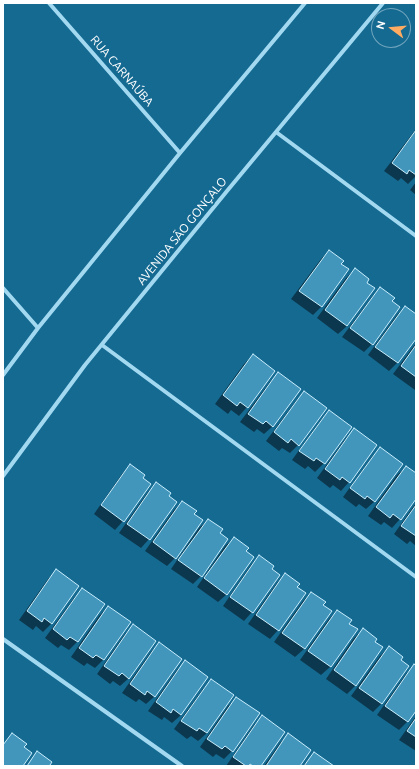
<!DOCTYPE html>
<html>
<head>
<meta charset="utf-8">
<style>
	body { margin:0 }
	#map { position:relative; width:419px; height:769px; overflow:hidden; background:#156a92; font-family:Ubuntu,sans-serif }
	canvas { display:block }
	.frame { position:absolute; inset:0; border:4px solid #fff; pointer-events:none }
	.north { position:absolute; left:371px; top:8px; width:40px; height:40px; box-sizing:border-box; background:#156a92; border:1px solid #73a6be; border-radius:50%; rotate:286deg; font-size:11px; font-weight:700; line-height:16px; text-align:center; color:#fff }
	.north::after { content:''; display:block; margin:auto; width:14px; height:18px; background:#ffab62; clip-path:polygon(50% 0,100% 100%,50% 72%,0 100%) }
</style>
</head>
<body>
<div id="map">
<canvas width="419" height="769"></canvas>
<div class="frame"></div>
<div class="north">N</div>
</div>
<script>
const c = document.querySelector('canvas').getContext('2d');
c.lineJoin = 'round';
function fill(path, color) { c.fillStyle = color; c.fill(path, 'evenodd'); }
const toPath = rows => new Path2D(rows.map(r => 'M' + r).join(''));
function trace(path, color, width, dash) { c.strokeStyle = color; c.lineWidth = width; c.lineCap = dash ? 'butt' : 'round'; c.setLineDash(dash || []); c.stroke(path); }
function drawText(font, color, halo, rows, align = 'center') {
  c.font = font + ' Ubuntu,sans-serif'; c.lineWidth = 3.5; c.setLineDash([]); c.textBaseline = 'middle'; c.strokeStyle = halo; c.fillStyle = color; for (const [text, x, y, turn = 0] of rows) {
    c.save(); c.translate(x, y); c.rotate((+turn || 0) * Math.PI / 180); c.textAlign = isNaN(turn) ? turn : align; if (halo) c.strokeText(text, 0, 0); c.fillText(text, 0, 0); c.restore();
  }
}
const shadow = toPath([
	[416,129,416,176,408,184,401,178,398,181,384,171],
	[416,182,416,195,410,190],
	[329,251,340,264,348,270,321,307,313,315,291,299,321,259],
	[355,269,347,326,338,334,317,318,346,278],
	[380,288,372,344,364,352,342,337,372,297],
	[405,307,416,315,416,337,397,363,389,371,368,355,397,315],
	[416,343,416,389,415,390,393,374],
	[253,355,247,407,239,416,231,410,228,414,215,404,244,364],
	[278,374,273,426,264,434,257,429,254,432,240,422,270,382],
	[304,392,298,445,290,453,282,448,279,451,266,441,296,401],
	[329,411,350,427,324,463,315,472,308,466,305,469,292,460,321,420],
	[355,430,349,482,341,491,333,485,330,488,317,478,346,438],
	[380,449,375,501,366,509,359,504,356,507,343,497,372,457],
	[130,465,123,521,115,530,94,514,122,474],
	[406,467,416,475,416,498,400,519,392,528,384,522,381,525,368,516,397,475],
	[156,484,167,497,175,502,149,539,141,548,119,533,148,492],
	[182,502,193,515,175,558,167,566,145,551,174,510],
	[416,503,416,546,410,541,407,544,394,534],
	[208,520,201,576,193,584,171,569,199,528],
	[234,538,227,594,218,602,197,587,225,546],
	[260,556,252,612,244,621,223,606,251,565],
	[56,571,77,586,51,624,43,632,36,626,33,630,19,620,48,579],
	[285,574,296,587,278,630,270,639,248,624,277,583],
	[82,589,103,604,77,642,69,650,61,645,58,648,45,638,74,598],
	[311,593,322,605,330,611,304,649,295,657,274,642,303,601],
	[108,607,129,622,103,660,95,668,87,663,84,666,71,657,99,616],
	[337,611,348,624,356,630,330,667,321,675,300,660,329,619],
	[133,626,129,678,120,686,113,681,110,684,97,674,125,634],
	[363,629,356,685,347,694,326,679,354,638],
	[159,644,155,696,146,704,139,699,136,702,122,693,151,652],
	[389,647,382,703,373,712,351,696,380,656],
	[185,662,181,715,172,723,164,717,162,720,148,711,177,670],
	[414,666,416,667,416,709,407,722,399,730,377,715,406,674],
	[211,680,207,733,198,741,191,736,187,739,174,729,203,689],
	[237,698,232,751,224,759,216,754,213,757,200,747,228,706],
	[416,716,416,751,399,740],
	[262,717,260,766,226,766,254,725],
	[288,735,299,766,264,766,280,743],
	[314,753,332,766,303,766]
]);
const building = toPath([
	[416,130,416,175,409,170,407,174,392,163,416,130],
	[329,250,344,261,341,264,349,269,322,307,299,291,329,250],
	[355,268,369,279,367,283,375,288,347,326,325,310,355,268],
	[380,287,395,298,392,301,400,307,373,345,350,328,380,287],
	[405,306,416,314,416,339,398,363,375,347,405,306],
	[416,345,416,377,401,366,416,345],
	[253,354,275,371,248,408,240,402,237,406,223,395,253,354],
	[278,372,301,389,273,427,266,421,263,424,248,414,278,372],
	[304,391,327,408,299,446,291,439,288,443,274,432,304,391],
	[329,410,352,427,325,464,316,458,314,461,299,451,329,410],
	[354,428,377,445,350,483,342,477,340,480,325,469,354,428],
	[380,447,403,464,375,502,367,496,365,499,350,488,380,447],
	[130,464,145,475,143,478,151,484,124,522,101,505,130,464],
	[406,466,416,473,416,499,401,520,393,514,390,518,376,507,406,466],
	[156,482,171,493,169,496,177,502,150,540,127,524,156,482],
	[182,501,197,511,194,514,203,520,176,559,153,542,182,501],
	[416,505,416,536,401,526,416,505],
	[208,519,223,529,220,533,228,539,202,577,178,560,208,519],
	[234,537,249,548,246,551,254,557,227,595,204,578,234,537],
	[259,555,274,566,272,569,280,575,253,613,230,597,259,555],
	[56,569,79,586,52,624,44,618,42,622,27,611,56,569],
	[285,573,300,584,297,587,306,593,279,631,256,615,285,573],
	[82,588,105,604,78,642,70,637,67,640,53,629,82,588],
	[311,592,326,602,323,605,332,611,305,649,282,633,311,592],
	[108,606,131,622,104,660,96,655,93,658,79,648,108,606],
	[337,610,352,620,349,624,358,629,331,667,308,651,337,610],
	[133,624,156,641,129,679,122,673,119,676,104,666,133,624],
	[363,628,377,639,375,642,383,647,356,686,334,670,363,628],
	[159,642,182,659,155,697,147,691,145,695,130,684,159,642],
	[389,646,403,657,401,660,409,666,382,704,359,688,389,646],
	[185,660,208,677,181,715,173,709,171,713,156,702,185,660],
	[414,664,416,666,416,711,408,722,385,706,414,664],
	[211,679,234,695,207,733,199,728,197,731,181,721,211,679],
	[236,697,260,713,233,752,225,746,222,749,207,739,236,697],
	[262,715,285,732,261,766,253,766,250,764,249,766,246,766,233,757,262,715],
	[416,718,416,737,407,731,416,718],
	[12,733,27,744,24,747,32,753,23,766,3,766,3,745,12,733],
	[288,733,311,750,300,766,266,766,288,733],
	[37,751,52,762,50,765,51,766,27,766,37,751],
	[314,752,334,766,304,766,314,752]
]);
const minor = toPath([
	[49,3,180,153],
	[276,132,416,236],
	[3,288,38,328],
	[102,345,416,577],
	[3,375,38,328,180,153,305,3],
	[3,476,85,365,227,191,383,3],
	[3,639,182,766]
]);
const streetNames = [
	["RUA CARNAÚBA",122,71,49],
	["AVENIDA SÃO GONÇALO",182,231,-51]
];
fill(shadow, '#0007');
fill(building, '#4296bc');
trace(building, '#c9edfc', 1);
trace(minor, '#a2d9f1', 4);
drawText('12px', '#fff', '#156a92', streetNames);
</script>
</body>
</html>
